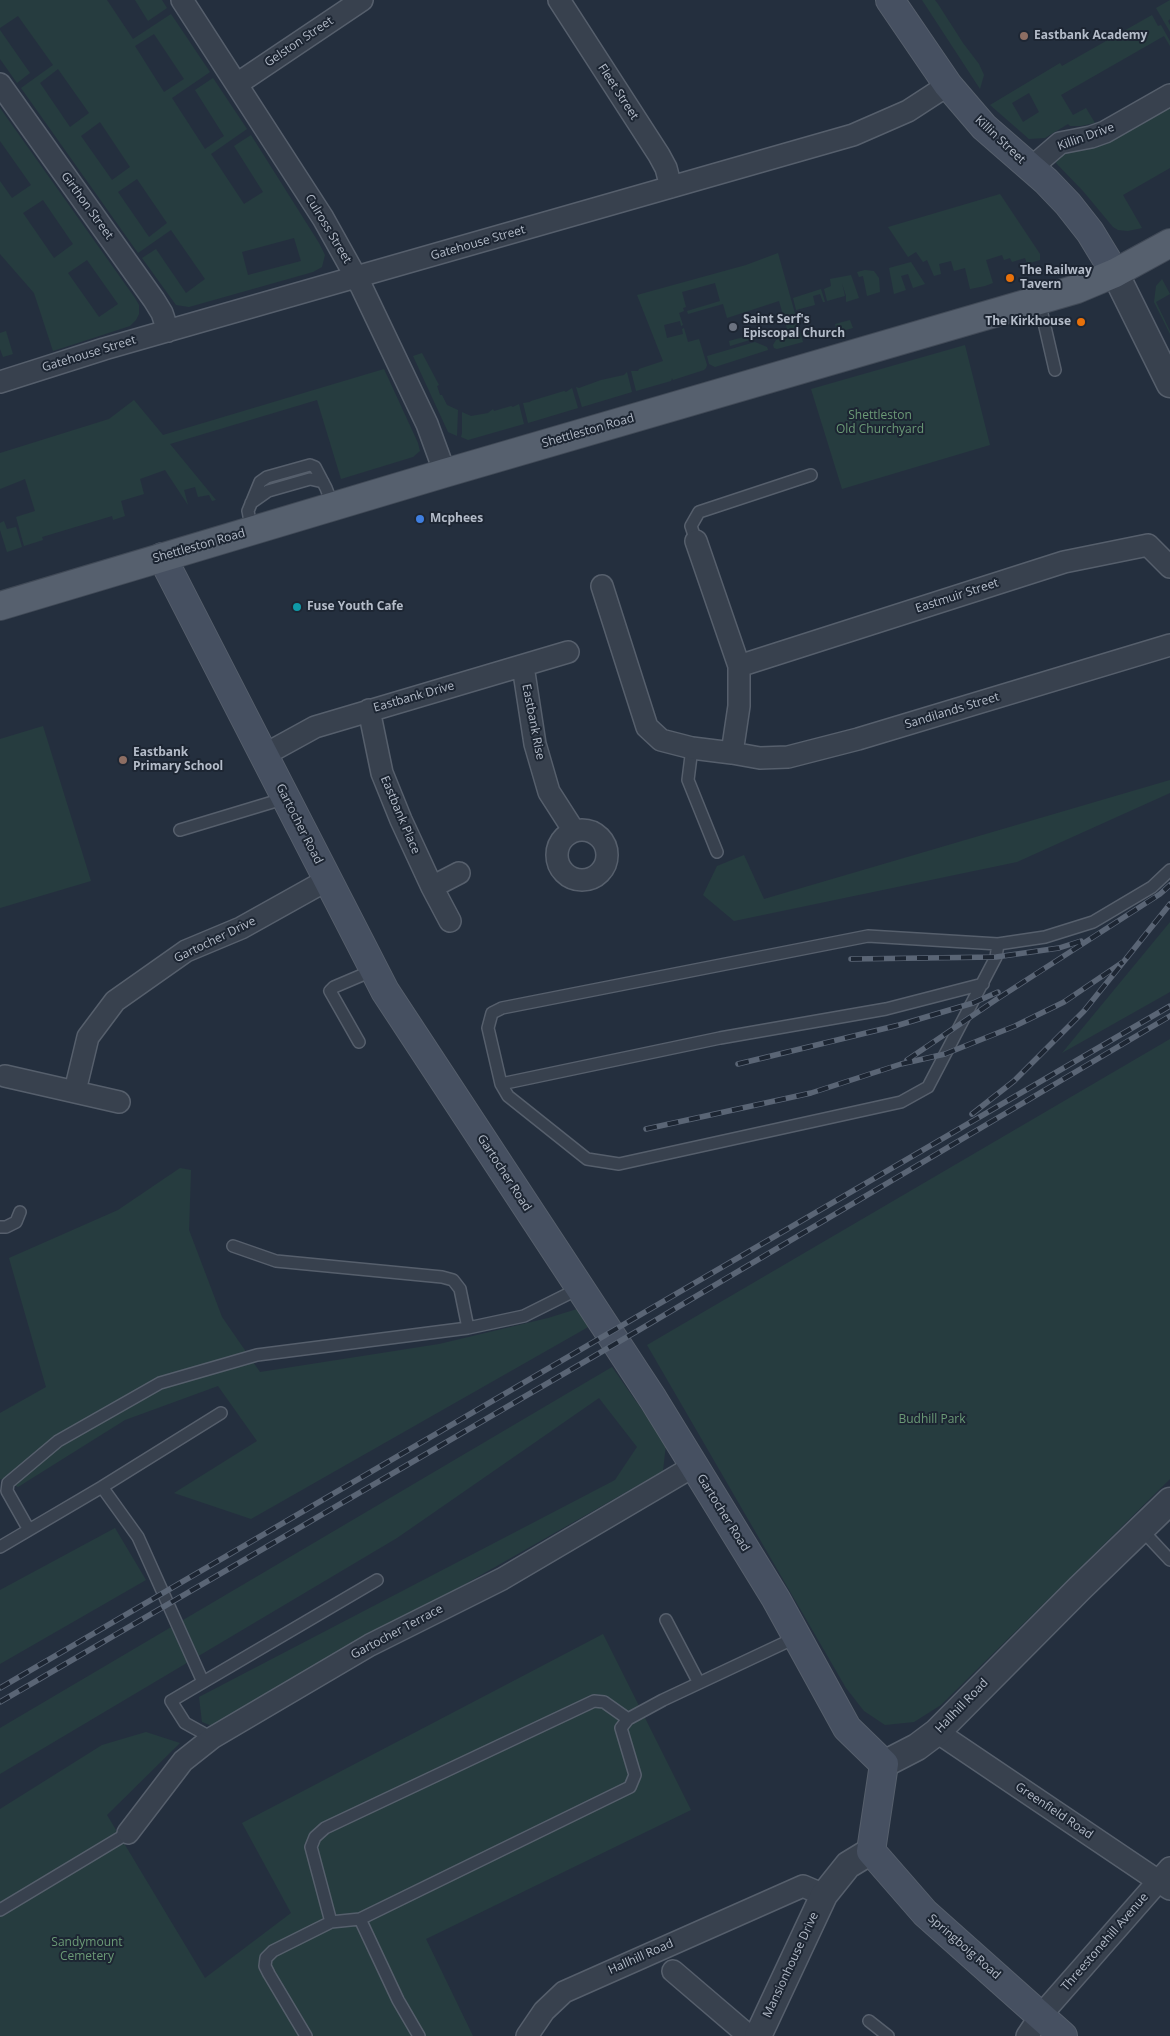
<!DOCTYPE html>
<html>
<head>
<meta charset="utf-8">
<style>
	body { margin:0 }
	canvas { display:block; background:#242f3e }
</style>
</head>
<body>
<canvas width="1170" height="2036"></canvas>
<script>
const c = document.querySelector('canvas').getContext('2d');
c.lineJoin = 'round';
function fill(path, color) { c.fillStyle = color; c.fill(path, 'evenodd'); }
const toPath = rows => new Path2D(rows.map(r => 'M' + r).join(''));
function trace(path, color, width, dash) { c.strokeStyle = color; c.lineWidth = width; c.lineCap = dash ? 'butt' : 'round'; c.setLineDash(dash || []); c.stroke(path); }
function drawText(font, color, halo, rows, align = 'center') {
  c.font = font + ' "Open Sans",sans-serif'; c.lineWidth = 4; c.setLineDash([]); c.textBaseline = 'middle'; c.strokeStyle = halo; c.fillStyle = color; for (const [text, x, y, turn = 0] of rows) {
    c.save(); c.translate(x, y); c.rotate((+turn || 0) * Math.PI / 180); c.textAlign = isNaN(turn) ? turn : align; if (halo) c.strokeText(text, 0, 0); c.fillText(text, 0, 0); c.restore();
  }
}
const green = toPath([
	[0,0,107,0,133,39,171,14,210,72,172,98,205,149,224,136,195,90,213,78,247,129,211,154,244,204,263,192,234,146,251,135,319,243,325,255,322,267,313,272,189,307,176,305,142,258,156,249,186,293,205,279,171,230,138,253,21,88,53,65,18,16,0,28],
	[154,34,184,79,164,92,135,46],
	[58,69,89,113,70,127,40,83],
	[100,122,130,167,112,180,81,136],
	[137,179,167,223,149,237,118,192],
	[294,238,301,261,248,275,242,252],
	[135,0,162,0,167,8,148,21],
	[922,0,935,0,938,4,963,43,979,64,984,75,980,89],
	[1170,0,1170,19,1168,21,1170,25,1170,32,1156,8],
	[1152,15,1158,26,1161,25,1170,41,1170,46,1164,36,1061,95,1073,115,1086,108,1095,123,1081,126,1070,126,1068,124,1045,138,1029,139,990,105,1060,63,1062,66],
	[1029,93,1039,112,1023,122,1012,103],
	[0,30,30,73,17,83,0,59],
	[1170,104,1170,168,1123,195,1142,228,1128,231,1118,230,1113,227,1083,191,1056,163,1057,159,1062,154],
	[0,108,135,298,139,305,139,314,136,320,130,326,53,351,34,293,0,254,0,181,12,198,31,185,0,141],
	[43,200,73,244,54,258,23,213],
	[87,260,118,304,99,317,68,273],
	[1000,194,1040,254,1040,260,1027,264,1025,258,1012,262,1010,258,1004,260,1002,255,986,260,993,283,985,286,970,289,965,268,954,271,951,261,939,264,941,274,934,276,927,260,923,262,916,252,908,257,888,227],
	[778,253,803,342,777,349,774,348,773,345,776,340,789,336,779,301,727,318,723,304,688,314,687,311,720,301,715,283,682,292,686,307,683,308,684,311,679,313,683,325,681,326,680,321,664,325,667,338,683,334,682,329,684,328,688,342,699,339,707,365,706,368,704,370,673,380,672,378,671,381,636,391,631,371,638,371,639,369,663,361,637,295,746,265],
	[911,262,925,284,913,288,908,274,901,276,906,290,894,294,889,268],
	[865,270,874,271,879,278,880,292,867,296,863,276,859,277,857,272],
	[851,275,859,298,846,302,846,296,842,283,845,296,827,301,824,289,831,286,830,279],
	[1162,279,1170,294,1156,302,1170,331,1170,334,1154,302,1156,286],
	[821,289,825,302,823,302,820,294,813,296,815,305,796,310,793,298],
	[850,320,853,328,813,339,809,337,807,332,819,329,820,333,836,328,835,324],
	[6,331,13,354,3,357,0,349,0,333],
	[762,332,763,336,730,346,729,341],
	[755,342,767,347,768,350,715,367,709,364,707,356],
	[965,345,990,445,842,489,811,389],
	[422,353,439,385,437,386,440,395,442,395,447,405,458,410,457,436,448,432,413,356],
	[384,369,418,443,420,451,413,457,341,479,317,400,170,444,216,500,212,501,209,495,198,497,195,487,184,490,188,505,165,470,140,479,144,494,121,501,125,516,113,520,112,516,42,537,43,540,24,546,16,517,35,511,25,479,0,489,0,453,109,419,134,400,163,435],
	[627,372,632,392,582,407,576,387,579,388,601,380,624,375],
	[572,388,578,408,528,423,523,403,530,402,531,401,564,391,566,392],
	[519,404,524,424,468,440,461,437,462,433,462,412,471,416,488,413,493,409,494,411,511,406,513,407],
	[4,521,7,529,16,527,22,547,7,552,0,530,0,523],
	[43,726,91,881,0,908,0,739],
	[1170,780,1170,793,1017,862,734,921,703,895,717,866,744,855,764,899],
	[1170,922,1170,992,1062,1053],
	[1170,1039,1170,1479,941,1705,914,1722,885,1725,864,1711,846,1688,647,1345],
	[180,1168,191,1170,189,1230,222,1317,260,1372,439,1344,548,1318,577,1309,590,1326,251,1519,174,1493,257,1441,218,1386,125,1420,18,1487,0,1479,0,1413,46,1387,9,1258,118,1210],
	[612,1367,666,1444,663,1471,215,1727,202,1722,199,1697,615,1480,637,1447,599,1398,397,1538,0,1774,0,1728],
	[115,1528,146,1580,0,1664,0,1590],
	[603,1634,691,1810,426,1939,473,2036,0,2036,0,1809,102,1745,146,1732,180,1743,107,1815,205,1978,291,1913,242,1823]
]);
const service = toPath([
	[1039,301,1055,370],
	[251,503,268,491,310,479,323,482],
	[252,531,248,511,260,482,267,477,310,465,315,467,326,488,333,506],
	[696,541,691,526,699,512,811,475],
	[692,748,688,780,717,852],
	[180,830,286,798],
	[998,944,996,957,928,1087,901,1102,619,1164,587,1159,508,1096,501,1084,488,1028,492,1013,502,1008,868,936,998,944,1045,937,1093,922,1152,887,1170,870],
	[359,1042,330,991,334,987,374,970],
	[501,1084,720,1038,886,1009,983,984],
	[0,1227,6,1227,16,1222,20,1212],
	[233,1246,276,1261,442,1277,453,1280,460,1289,468,1328],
	[102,1487,138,1537,203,1682],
	[1141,1529,1170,1560],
	[29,1530,7,1491,8,1483,58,1441,160,1383,257,1355,468,1328,524,1316,580,1288],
	[0,1547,102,1487,221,1413],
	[666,1620,699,1683],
	[628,1719,621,1728,635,1775,630,1787,360,1919,331,1922,311,1847,315,1837,325,1828,594,1701,604,1702,628,1719,663,1700,797,1637],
	[212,1738,185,1723,171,1701,377,1580],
	[0,1910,128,1833],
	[360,1919,398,2000,419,2036],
	[869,2021,888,2036],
	[306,2036,269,1974,265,1966,266,1958,273,1951,331,1922]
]);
const minor = toPath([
	[182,0,323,218,362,288,427,424,445,473],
	[559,0,659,155,666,168,671,187],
	[0,84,154,300,162,313,168,331],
	[237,84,362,0],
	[1031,168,1060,143,1091,137,1105,132,1170,95],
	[0,382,104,349,853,135,908,111,948,85],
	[696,541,739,666,739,706,732,753,760,758,788,757,858,739,1170,645],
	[602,586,647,727,661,740,692,748,732,753],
	[523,666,535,744,549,792,574,831],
	[739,666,1064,562,1148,545,1170,567],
	[369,710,382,773,401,820,432,887,450,921],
	[264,755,315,727,568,652],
	'557 855a25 25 0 1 1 50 0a25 25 0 1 1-50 0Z',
	[432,887,459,873],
	[5,1076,119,1102],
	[75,1091,88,1037,115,1001,186,951,241,928,327,880],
	[937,1732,1170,1889],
	[128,1833,183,1761,212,1738,370,1645,502,1579,694,1466],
	[673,1971,749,2036],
	[527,2036,544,2011,564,1992,803,1886,824,1895],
	[1027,2036,1041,2015,1170,1868]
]);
const tertiary = toPath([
	[1115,273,1170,384],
	[884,1764,917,1747,937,1732,1080,1588,1170,1501],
	[758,2036,824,1895,848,1865,871,1851]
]);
const secondary = toPath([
	[890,0,948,85,984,127,1046,181,1068,204,1090,232,1115,273],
	[162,557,385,991,653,1399,776,1599,847,1728,884,1764,871,1851,925,1913,1063,2036]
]);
const primary = toPath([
	[0,606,445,473,1077,289,1115,273,1170,243]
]);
const rail = toPath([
	[851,959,996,957,1059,948,1081,941],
	[907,1060,997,999,1160,894,1170,885],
	[738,1064,899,1025,973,1003,998,992],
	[972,1114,1014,1081,1084,1011,1170,904],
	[646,1129,811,1093,901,1064,945,1054,1015,1026,1064,1002,1123,962],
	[0,1688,1170,1006],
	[0,1702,639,1330,1170,1016]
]);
const markers = [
	[1024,36,5,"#8d6e63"],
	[1010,278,5,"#e8710a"],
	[1081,322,5,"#e8710a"],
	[733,327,5,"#6b7280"],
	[420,519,5,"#3f7fe0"],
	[297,607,5,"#0f9aa8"],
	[123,760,5,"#8d6e63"]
];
const poiNames = [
	["Eastbank Academy",1034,36],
	["The Railway",1020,271],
	["Tavern",1020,285],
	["Saint Serf's",743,320],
	["Episcopal Church",743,334],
	["The Kirkhouse",1071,322,"right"],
	["Mcphees",430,519],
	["Fuse Youth Cafe",307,607],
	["Eastbank",133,753],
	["Primary School",133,767]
];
const streetNames = [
	["Gelston Street",299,42,-34],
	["Fleet Street",618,92,57],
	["Killin Drive",1086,137,-20],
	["Killin Street",1000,140,43],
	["Girthon Street",87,206,54],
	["Culross Street",328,229,59],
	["Gatehouse Street",478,243,-16],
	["Gatehouse Street",89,354,-17],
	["Shettleston Road",588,431,-16],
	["Shettleston Road",199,546,-16],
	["Eastmuir Street",957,596,-18],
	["Eastbank Drive",414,697,-16],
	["Sandilands Street",952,711,-17],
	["Eastbank Rise",533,722,79],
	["Eastbank Place",400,815,67],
	["Gartocher Road",299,824,63],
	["Gartocher Drive",215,940,-26],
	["Gartocher Road",504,1173,57],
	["Gartocher Road",723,1513,58],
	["Gartocher Terrace",397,1632,-28],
	["Hallhill Road",962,1706,-46],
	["Greenfield Road",1054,1811,34],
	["Threestonehill Avenue",1105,1942,-49],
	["Springboig Road",964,1947,41],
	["Hallhill Road",641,1957,-24],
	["Mansionhouse Drive",791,1965,-65]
];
const parkNames = [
	["Shettleston",880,416],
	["Old Churchyard",880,430],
	["Budhill Park",932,1420],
	["Sandymount",87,1943],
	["Cemetery",87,1957]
];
fill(green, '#263c3f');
trace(service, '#565f6c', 14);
trace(minor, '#565f6c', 24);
trace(tertiary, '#565f6c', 29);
trace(secondary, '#565f6c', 30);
trace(primary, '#414a57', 30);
trace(service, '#38414e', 11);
trace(minor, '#38414e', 21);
trace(tertiary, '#38414e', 26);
trace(secondary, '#465061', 28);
trace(primary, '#56606e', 28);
trace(rail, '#5a6575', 5.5);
trace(rail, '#1d2633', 4, [11]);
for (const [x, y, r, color] of markers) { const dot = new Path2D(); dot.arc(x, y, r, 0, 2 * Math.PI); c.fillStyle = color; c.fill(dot); trace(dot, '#1d2633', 2); }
drawText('bold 12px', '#b4bcc9', '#1d2633', poiNames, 'left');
drawText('12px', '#b4bcc9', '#1d2633', streetNames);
drawText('12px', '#6b9a76', '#1d2633', parkNames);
</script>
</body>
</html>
